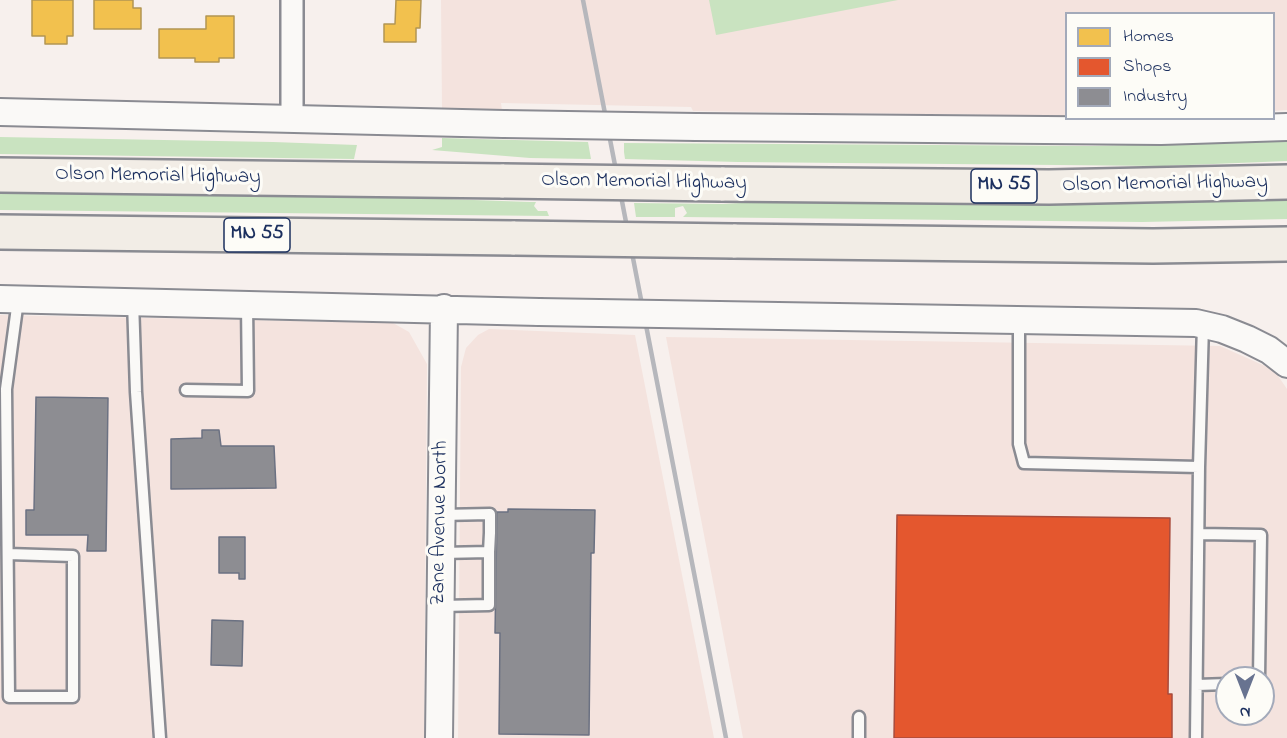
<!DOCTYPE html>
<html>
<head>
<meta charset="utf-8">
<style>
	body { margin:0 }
	#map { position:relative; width:1287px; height:738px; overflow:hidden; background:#f7f0ed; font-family:"Indie Flower",sans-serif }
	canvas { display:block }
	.legend { position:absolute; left:1065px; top:12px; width:210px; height:108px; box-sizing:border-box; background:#fdfcf7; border:2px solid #a3aaba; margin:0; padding:8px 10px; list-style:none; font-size:18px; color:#1b2f5e }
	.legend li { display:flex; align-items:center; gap:12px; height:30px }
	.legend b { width:30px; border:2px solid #a3aaba }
	.north { position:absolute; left:1215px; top:666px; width:60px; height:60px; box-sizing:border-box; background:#fdfcf7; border:2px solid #a3aaba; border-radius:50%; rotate:180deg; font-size:16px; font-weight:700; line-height:24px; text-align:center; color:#1b2f5e }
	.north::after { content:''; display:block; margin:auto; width:21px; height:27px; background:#687390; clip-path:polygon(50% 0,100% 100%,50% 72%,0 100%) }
</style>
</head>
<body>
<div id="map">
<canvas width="1287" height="738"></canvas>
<ul class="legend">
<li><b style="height:16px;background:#f2c14e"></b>Homes</li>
<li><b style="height:16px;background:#e4572e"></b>Shops</li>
<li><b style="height:16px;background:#8d8d92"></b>Industry</li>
</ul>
<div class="north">N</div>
</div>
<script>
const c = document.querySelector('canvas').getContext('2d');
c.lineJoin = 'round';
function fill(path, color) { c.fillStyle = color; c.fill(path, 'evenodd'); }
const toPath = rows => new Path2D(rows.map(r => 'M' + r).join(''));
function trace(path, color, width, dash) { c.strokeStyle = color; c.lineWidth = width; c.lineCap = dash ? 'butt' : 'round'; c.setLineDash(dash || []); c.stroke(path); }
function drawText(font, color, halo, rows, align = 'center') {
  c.font = font + ' "Indie Flower",sans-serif'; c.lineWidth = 6; c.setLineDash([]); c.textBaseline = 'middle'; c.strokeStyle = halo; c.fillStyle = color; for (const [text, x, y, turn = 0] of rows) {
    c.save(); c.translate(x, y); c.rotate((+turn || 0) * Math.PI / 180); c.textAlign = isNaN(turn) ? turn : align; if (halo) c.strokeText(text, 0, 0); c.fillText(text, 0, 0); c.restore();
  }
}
const built = toPath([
	[441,0,1287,0,1287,110,1274,111,1274,14,1066,14,1066,116,693,111,691,107,501,103,502,110,442,109],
	[0,315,393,323,409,332,427,364,424,738,0,738],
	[489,329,635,335,714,738,458,738,461,367,466,348,478,335],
	[666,337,1220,346,1274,370,1287,389,1287,738,743,738],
	[1227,678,1263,678,1263,714,1227,714]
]);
const green = toPath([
	[709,0,898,0,716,35],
	[0,137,273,142,357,145,354,159,0,154],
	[442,138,588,142,591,159,530,158,432,150,442,147],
	[1287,141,1287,161,1164,166,738,162,625,159,624,152,624,143,1092,146],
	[0,190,305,194,530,202,536,202,534,206,538,211,547,211,549,216,0,210],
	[1287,198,1287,219,1142,222,683,217,687,213,683,206,675,208,675,217,636,217,634,203,723,204,815,199,1195,202]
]);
const homes = toPath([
	[32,0,73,0,73,36,67,36,67,44,45,44,45,36,32,36,32,0],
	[94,0,133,0,133,8,141,8,141,29,94,29,94,0],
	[396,0,421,0,420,28,416,28,416,42,384,42,384,24,395,24,396,0],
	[206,16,234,16,234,58,219,58,219,62,195,62,195,58,159,58,159,29,206,29,206,16]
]);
const shops = toPath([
	[897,515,1170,518,1168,694,1172,694,1172,738,894,738,897,515]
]);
const industry = toPath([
	[36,397,108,398,106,551,87,551,88,535,26,535,26,510,34,510,36,397],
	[202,430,219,430,221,446,274,446,276,488,171,489,171,439,202,438,202,430],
	[508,509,595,510,594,553,591,553,589,735,499,734,500,633,495,633,497,512,508,512,508,509],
	[219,537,245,537,245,579,239,579,239,573,219,573,219,537],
	[212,620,243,621,242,666,211,665,212,620]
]);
const service = toPath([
	[133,301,136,392,160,738],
	[1019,319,1019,444,1024,463,1199,467,1203,325],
	[186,390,248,391,247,304],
	[441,515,490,514,490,533,489,552,441,553],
	[1199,534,1261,535,1259,678],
	[8,554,73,556,73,697,9,697,6,389,18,300],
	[441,606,489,605,489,552],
	[1197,685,1227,684],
	[859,738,859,717],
	[1196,738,1199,467]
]);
const minor = toPath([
	[292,0,292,119]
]);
const tertiary = toPath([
	[0,112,504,124],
	[696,127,1161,131,1287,127],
	[0,299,539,312],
	[719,315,1196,323,1222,329,1247,339,1269,350,1287,364],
	[439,738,444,308]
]);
const trunk = toPath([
	[0,175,504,181],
	[721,184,1049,187,1287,182],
	[0,232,515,238],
	[733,241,1153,246,1287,244]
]);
const rail = toPath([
	[583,0,726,738]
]);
const tertiaryBridge = toPath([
	[504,124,696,127],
	[539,312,719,315]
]);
const trunkBridge = toPath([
	[504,181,721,184],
	[515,238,733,241]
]);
const shields = [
	[1004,186,66],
	[257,235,66]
];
const shieldNames = [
	["MN 55",1004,186],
	["MN 55",257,235]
];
const streetNames = [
	["Olson Memorial Highway",158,177,1],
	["Olson Memorial Highway",644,183,1],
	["Olson Memorial Highway",1165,185,-1],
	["Zane Avenue North",441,523,-89]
];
fill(built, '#f4e3de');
fill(green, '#c9e3c0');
fill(homes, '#f2c14e');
trace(homes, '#b29553', 1.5);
fill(shops, '#e4572e');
trace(shops, '#a84b3c', 1.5);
fill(industry, '#8d8d92');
trace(industry, '#6b7182', 1.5);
trace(service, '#8a8b92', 15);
trace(minor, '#8a8b92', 26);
trace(tertiary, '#8a8b92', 30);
trace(trunk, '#8a8b92', 38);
trace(service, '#faf9f7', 10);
trace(minor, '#faf9f7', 21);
trace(tertiary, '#faf9f7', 26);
trace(trunk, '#f2ede6', 33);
trace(rail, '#b6b7bc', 4.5);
trace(tertiaryBridge, '#8a8b92', 30, []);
trace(trunkBridge, '#8a8b92', 38, []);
trace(tertiaryBridge, '#faf9f7', 26);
trace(trunkBridge, '#f2ede6', 33);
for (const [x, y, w] of shields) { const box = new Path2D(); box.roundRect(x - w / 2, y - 17, w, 34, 4.5); c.fillStyle = '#fdfcf7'; c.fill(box); trace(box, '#1b2f5e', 1.5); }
drawText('bold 20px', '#1b2f5e', null, shieldNames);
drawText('21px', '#1b2f5e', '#fdfcf7', streetNames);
</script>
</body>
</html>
